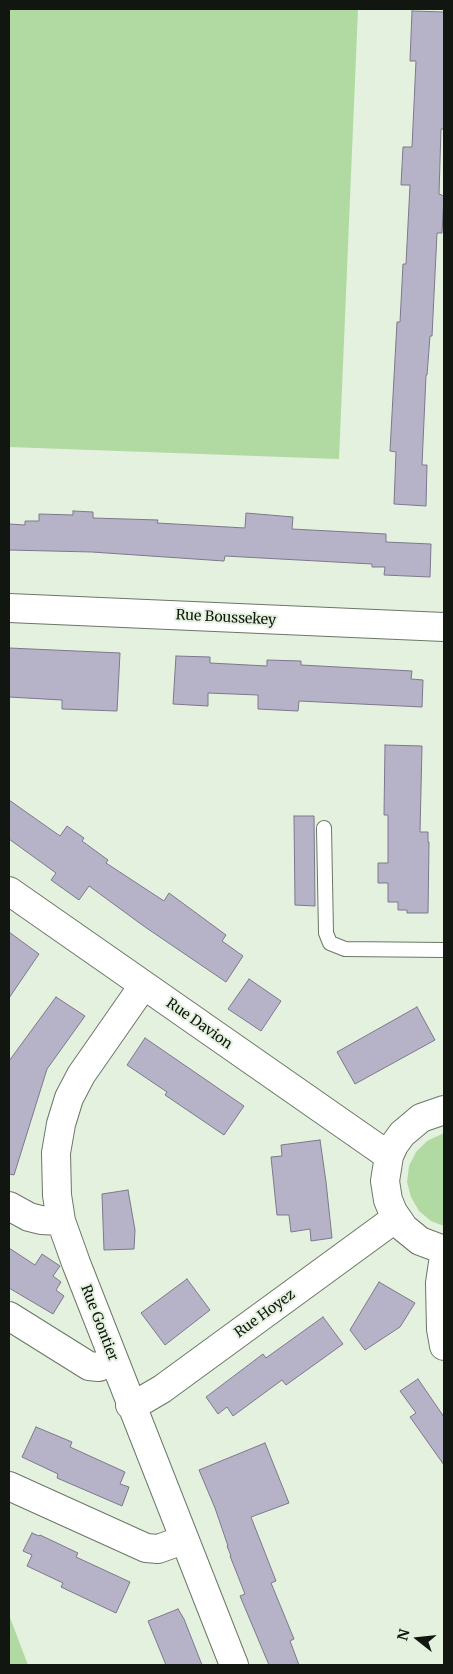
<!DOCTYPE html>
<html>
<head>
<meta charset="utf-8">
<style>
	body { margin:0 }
	#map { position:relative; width:453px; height:1674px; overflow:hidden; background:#e3f1de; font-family:Merriweather,serif }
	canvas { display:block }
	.frame { position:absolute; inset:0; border:10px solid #111610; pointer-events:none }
	.north { position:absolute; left:393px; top:1614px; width:50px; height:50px; -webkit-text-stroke:4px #e3f1de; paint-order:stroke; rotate:286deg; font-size:14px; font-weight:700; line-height:20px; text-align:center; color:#111610 }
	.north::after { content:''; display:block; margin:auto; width:18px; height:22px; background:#111610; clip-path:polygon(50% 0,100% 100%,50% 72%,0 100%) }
</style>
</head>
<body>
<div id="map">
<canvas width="453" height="1674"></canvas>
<div class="frame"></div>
<div class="north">N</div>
</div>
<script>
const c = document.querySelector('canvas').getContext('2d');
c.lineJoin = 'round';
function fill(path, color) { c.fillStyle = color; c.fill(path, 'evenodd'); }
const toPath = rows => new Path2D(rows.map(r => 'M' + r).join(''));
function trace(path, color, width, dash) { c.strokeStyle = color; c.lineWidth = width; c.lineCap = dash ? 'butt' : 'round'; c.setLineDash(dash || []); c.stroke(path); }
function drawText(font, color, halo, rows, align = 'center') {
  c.font = font + ' Merriweather,serif'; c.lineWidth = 4; c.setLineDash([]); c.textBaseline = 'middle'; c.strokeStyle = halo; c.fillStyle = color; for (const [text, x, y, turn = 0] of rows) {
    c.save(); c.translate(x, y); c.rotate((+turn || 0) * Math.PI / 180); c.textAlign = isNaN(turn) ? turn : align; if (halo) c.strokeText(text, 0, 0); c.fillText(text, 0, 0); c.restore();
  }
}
const green = toPath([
	[9,9,358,9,339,459,9,447],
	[444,1133,444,1226,431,1221,419,1211,411,1197,407,1182,409,1166,416,1152,427,1141],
	[9,1615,28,1665,9,1665]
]);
const building = toPath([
	[412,11,444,12,444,129,441,129,439,194,444,196,442,233,437,233,432,336,430,336,427,375,426,375,422,465,427,465,426,506,394,504,396,452,390,451,397,322,400,322,403,264,406,264,410,185,401,185,403,147,412,147,416,61,410,61,412,11],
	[73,511,93,512,93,518,158,520,157,523,245,528,246,513,293,517,292,529,386,534,386,542,431,544,430,577,384,575,385,567,372,567,372,564,225,556,224,561,92,552,9,550,9,524,25,525,25,521,39,521,39,514,73,515,73,511],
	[9,648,120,653,117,711,62,709,62,700,9,697,9,648],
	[176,656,210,657,210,663,267,666,267,660,301,661,301,665,412,671,411,679,423,680,422,707,299,701,298,711,258,709,258,695,208,693,208,706,173,704,176,656],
	[385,745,422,746,420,832,428,832,428,842,429,842,428,913,407,913,407,910,398,910,398,902,388,902,388,883,378,883,378,863,388,863,388,815,384,815,385,745],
	[9,800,60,836,67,826,84,838,82,841,108,860,106,863,164,901,169,893,226,935,222,941,243,956,226,982,145,927,89,886,79,900,51,880,56,873,9,839,9,800],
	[294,816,314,816,315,906,295,905,294,816],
	[9,932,39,954,9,998,9,932],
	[249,979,281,1001,261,1031,228,1009,249,979],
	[56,997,85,1016,47,1069,14,1175,9,1174,9,1061,56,997],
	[417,1007,435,1040,355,1084,337,1052,417,1007],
	[145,1038,244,1106,224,1135,165,1095,167,1092,127,1065,145,1038],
	[320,1140,326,1182,332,1238,311,1241,310,1229,291,1232,289,1215,277,1215,271,1157,282,1156,281,1145,320,1140],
	[128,1190,135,1230,134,1249,104,1250,102,1194,128,1190],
	[9,1248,35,1265,42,1254,60,1266,53,1276,61,1282,56,1290,64,1296,53,1314,9,1288,9,1248],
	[187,1279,210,1310,165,1345,141,1313,187,1279],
	[379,1282,415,1303,400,1327,365,1350,350,1330,379,1282],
	[323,1317,343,1344,286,1385,282,1380,233,1416,227,1407,218,1414,206,1397,263,1354,266,1358,323,1317],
	[418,1379,444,1417,444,1465,410,1417,416,1413,400,1391,418,1379],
	[36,1427,72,1442,70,1447,125,1472,120,1484,129,1487,122,1506,57,1478,58,1474,22,1457,36,1427],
	[265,1443,289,1503,251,1517,276,1581,271,1583,294,1639,290,1641,299,1665,269,1665,240,1596,245,1594,230,1556,231,1556,227,1546,228,1546,215,1508,199,1470,265,1443],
	[32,1533,39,1536,40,1535,78,1553,76,1557,130,1582,116,1613,61,1587,63,1583,27,1566,32,1555,23,1551,32,1533],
	[178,1609,184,1619,202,1665,166,1665,148,1621,178,1609]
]);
const service = toPath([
	[324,828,326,933,330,943,345,949,444,950]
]);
const minor = toPath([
	[9,608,444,627],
	[9,891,389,1156],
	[143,986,81,1075,69,1098,61,1124,56,1153,57,1195,61,1221,76,1263,234,1665],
	[444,1110,421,1118,402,1134,394,1145,389,1156,385,1181,388,1200,393,1212,404,1228,420,1241,444,1250],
	[9,1206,29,1217,41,1220,61,1221],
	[444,1256,440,1283,441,1329,444,1346],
	[9,1316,89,1366,99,1367,113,1361],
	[130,1405,145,1399,162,1389,396,1218],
	[9,1486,146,1548,158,1549,183,1540]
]);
const streetNames = [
	["Rue Boussekey",226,618,3],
	["Rue Davion",199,1024,35],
	["Rue Hoyez",265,1314,-36],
	["Rue Gontier",99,1323,69]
];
fill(green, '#b0daa1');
fill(building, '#b6b3c8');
trace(building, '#7c788c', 1);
trace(service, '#6b7766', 16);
trace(minor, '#6b7766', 30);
trace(service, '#fff', 14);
trace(minor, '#fff', 28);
drawText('14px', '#111610', '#e3f1de', streetNames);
</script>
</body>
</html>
